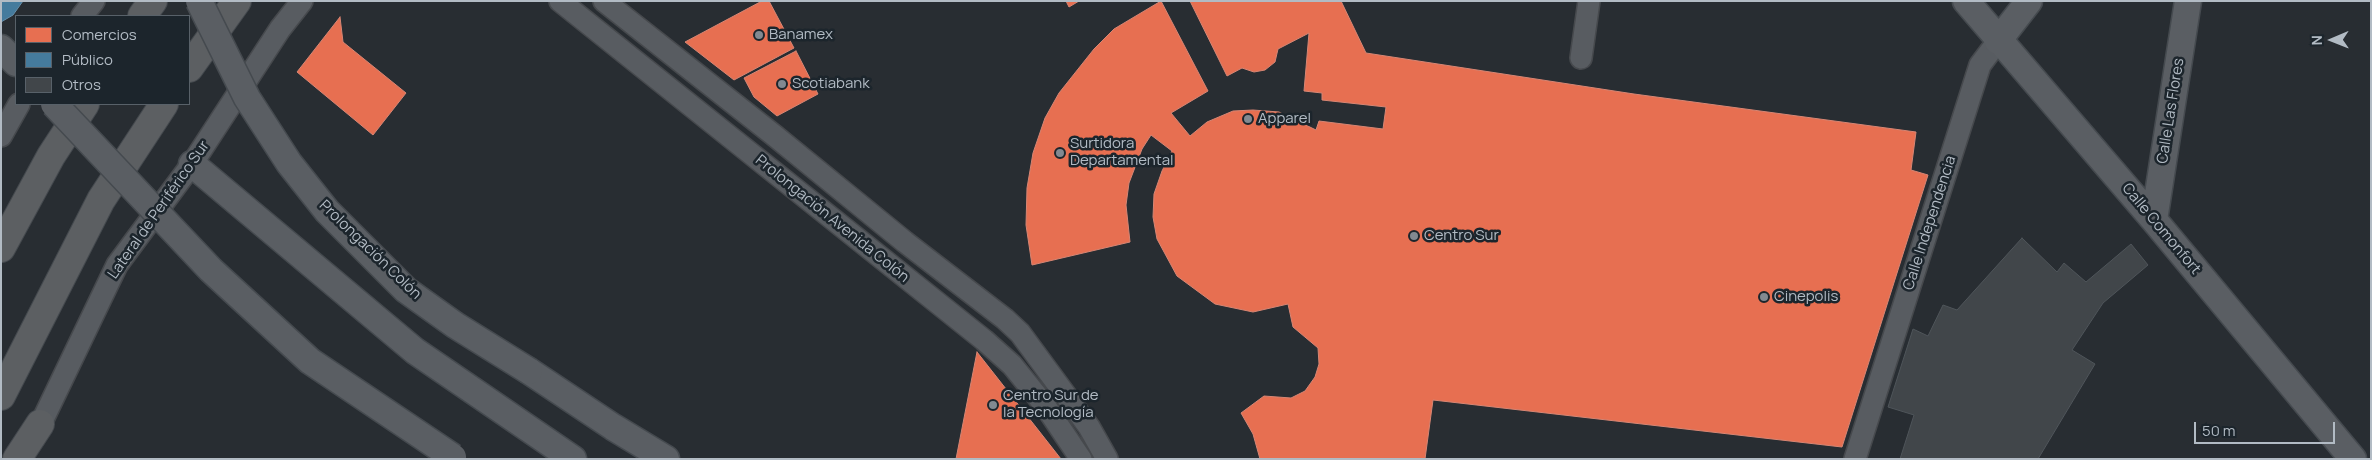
<!DOCTYPE html>
<html>
<head>
<meta charset="utf-8">
<style>
	body { margin:0 }
	#map { position:relative; width:2372px; height:460px; overflow:hidden; background:#282d32; font-family:Manrope,sans-serif }
	canvas { display:block }
	.frame { position:absolute; inset:0; border:2px solid #b2bbc4; pointer-events:none }
	.legend { position:absolute; left:15px; top:15px; width:175px; height:90px; box-sizing:border-box; background:#1c252c; border:1px solid #586169; margin:0; padding:6px 9px; list-style:none; font-size:15px; color:#b2bbc4 }
	.legend li { display:flex; align-items:center; gap:10px; height:25px }
	.legend b { width:25px; border:1px solid #586169 }
	.north { position:absolute; left:2307px; top:15px; width:50px; height:50px; -webkit-text-stroke:4px #1c252c; paint-order:stroke; rotate:269deg; font-size:14px; font-weight:700; line-height:20px; text-align:center; color:#b2bbc4 }
	.north::after { content:''; display:block; margin:auto; width:18px; height:22px; background:#b2bbc4; clip-path:polygon(50% 0,100% 100%,50% 72%,0 100%) }
	.scale { position:absolute; left:2194px; top:422px; width:141px; height:22px; box-sizing:border-box; border:2px solid #b2bbc4; border-top:0; padding-left:6px; font-size:15px; line-height:18px; white-space:nowrap; color:#b2bbc4; -webkit-text-stroke:4px #1c252c; paint-order:stroke }
</style>
</head>
<body>
<div id="map">
<canvas width="2372" height="460"></canvas>
<div class="frame"></div>
<ul class="legend">
<li><b style="height:14px;background:#e76f51"></b>Comercios</li>
<li><b style="height:14px;background:#457b9d"></b>Público</li>
<li><b style="height:14px;background:#41464a"></b>Otros</li>
</ul>
<div class="north">N</div>
<div class="scale">50 m</div>
</div>
<script>
const c = document.querySelector('canvas').getContext('2d');
c.lineJoin = 'round';
function fill(path, color) { c.fillStyle = color; c.fill(path, 'evenodd'); }
const toPath = rows => new Path2D(rows.map(r => 'M' + r).join(''));
function trace(path, color, width, dash) { c.strokeStyle = color; c.lineWidth = width; c.lineCap = dash ? 'butt' : 'round'; c.setLineDash(dash || []); c.stroke(path); }
function drawText(font, color, halo, rows, align = 'center') {
  c.font = font + ' Manrope,sans-serif'; c.lineWidth = 5; c.setLineDash([]); c.textBaseline = 'middle'; c.strokeStyle = halo; c.fillStyle = color; for (const [text, x, y, turn = 0] of rows) {
    c.save(); c.translate(x, y); c.rotate((+turn || 0) * Math.PI / 180); c.textAlign = isNaN(turn) ? turn : align; if (halo) c.strokeText(text, 0, 0); c.fillText(text, 0, 0); c.restore();
  }
}
const shops = toPath([
	[762,1,769,1,794,48,734,80,685,42,762,1],
	[1066,1,1079,1,1069,7,1066,1],
	[1161,1,1208,91,1171,113,1190,136,1207,122,1233,111,1253,110,1279,112,1316,130,1319,121,1383,129,1386,107,1322,100,1322,93,1304,91,1309,33,1278,49,1275,62,1265,70,1254,72,1242,68,1227,76,1190,1,1341,1,1366,53,1634,94,1916,132,1911,170,1928,175,1842,447,1433,400,1425,459,1260,459,1253,434,1241,413,1264,396,1291,398,1305,391,1315,377,1319,364,1318,348,1293,327,1288,304,1253,312,1215,304,1177,276,1157,239,1153,217,1154,194,1162,171,1172,151,1151,135,1142,149,1129,183,1126,205,1130,242,1032,265,1026,225,1027,188,1033,153,1045,118,1059,93,1094,49,1114,29,1161,1],
	[340,17,343,42,406,93,373,135,297,72,340,17],
	[796,51,818,94,777,116,754,97,744,78,796,51],
	[977,352,1061,459,956,459,977,352]
]);
const public = toPath([
	[1,1,23,1,13,15,1,22,1,1]
]);
const building = toPath([
	[2022,238,2057,272,2064,263,2086,282,2131,244,2148,265,2103,303,2072,350,2095,364,2038,459,1900,459,1914,415,1888,407,1913,329,1928,336,1943,305,1957,310,2022,238]
]);
const minor = toPath([
	[560,1,984,340,1012,365,1046,407,1081,459],
	[604,1,775,136,905,242,1005,319,1020,333,1089,427,1107,459],
	[82,16,94,1],
	[1581,58,1589,1],
	[1,136,19,104],
	[34,438,117,265,192,164,280,29,302,1],
	[1855,459,1980,65,1998,41]
]);
const major = toPath([
	[1966,1,2154,220,2353,459],
	[1998,41,2029,1],
	[1,48,16,63],
	[192,164,415,351,573,459],
	[2154,220,2188,1],
	[529,371,613,427,666,459]
]);
const highway = toPath([
	[142,16,153,1],
	[189,68,237,1],
	[1,248,51,156,85,104],
	[1,396,101,200,164,104],
	[17,459,40,424]
]);
const majorBridge = toPath([
	[199,1,247,98,289,163,327,211,406,290,455,325,529,371],
	[54,104,211,270,310,361,453,457]
]);
const markers = [
	[759,35,5,"#828991"],
	[782,84,5,"#828991"],
	[1248,119,5,"#828991"],
	[1060,153,5,"#828991"],
	[1414,236,5,"#828991"],
	[1764,297,5,"#828991"],
	[993,405,5,"#828991"]
];
const poiNames = [
	["Banamex",769,35],
	["Scotiabank",792,84],
	["Apparel",1258,119],
	["Surtidora",1070,144],
	["Departamental",1070,161],
	["Centro Sur",1424,236],
	["Cinepolis",1774,297],
	["Centro Sur de",1003,396],
	["la Tecnología",1003,413]
];
const streetNames = [
	["Calle Las Flores",2171,111,-81],
	["Lateral de Periférico Sur",159,210,-55],
	["Prolongación Avenida Colón",832,219,39],
	["Calle Independencia",1930,223,-72],
	["Calle Comonfort",2161,229,50],
	["Prolongación Colón",370,250,44]
];
fill(shops, '#e76f51');
trace(shops, '#d78674', 1);
fill(public, '#457b9d');
trace(public, '#668ea9', 1);
fill(building, '#41464a');
trace(building, '#4f555a', 1);
trace(minor, '#46494d', 24);
trace(major, '#454a4f', 29);
trace(highway, '#44494e', 30);
trace(minor, '#585c61', 21);
trace(major, '#5a5e63', 26);
trace(highway, '#5c5f62', 28);
trace(majorBridge, '#454a4f', 29, []);
trace(majorBridge, '#5a5e63', 26);
for (const [x, y, r, color] of markers) { const dot = new Path2D(); dot.arc(x, y, r, 0, 2 * Math.PI); c.fillStyle = color; c.fill(dot); trace(dot, '#1c252c', 2); }
drawText('15px', '#b2bbc4', '#1c252c', poiNames, 'left');
drawText('15px', '#b2bbc4', '#1c252c', streetNames);
</script>
</body>
</html>
